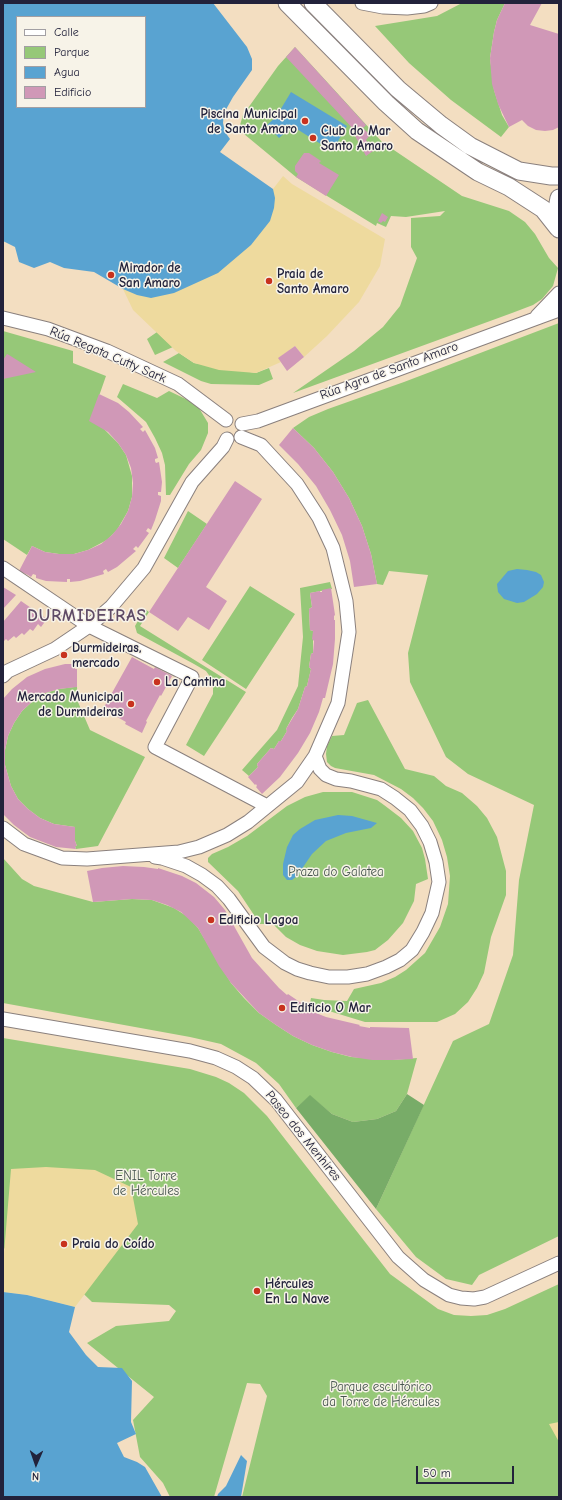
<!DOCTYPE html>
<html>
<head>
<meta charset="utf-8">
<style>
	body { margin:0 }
	#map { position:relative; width:562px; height:1500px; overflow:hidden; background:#f3dec1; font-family:"Comic Neue",sans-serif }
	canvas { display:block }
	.frame { position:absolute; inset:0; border:4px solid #22223b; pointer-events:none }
	.legend { position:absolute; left:16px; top:16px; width:130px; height:92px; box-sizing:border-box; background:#f7f3e8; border:1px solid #a29fa3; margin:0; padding:5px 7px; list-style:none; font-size:12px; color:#22223b }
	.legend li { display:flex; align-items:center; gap:8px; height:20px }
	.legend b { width:20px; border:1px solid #a29fa3 }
	.north { position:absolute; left:16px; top:1444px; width:40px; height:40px; -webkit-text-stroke:3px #f7f3e8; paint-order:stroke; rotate:182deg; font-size:11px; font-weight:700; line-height:16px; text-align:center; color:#22223b }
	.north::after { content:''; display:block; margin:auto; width:14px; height:18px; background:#22223b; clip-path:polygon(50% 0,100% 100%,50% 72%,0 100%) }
	.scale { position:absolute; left:416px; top:1466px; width:98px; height:18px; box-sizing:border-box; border:2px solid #22223b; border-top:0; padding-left:5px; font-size:12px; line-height:14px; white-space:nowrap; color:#22223b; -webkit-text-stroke:3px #f7f3e8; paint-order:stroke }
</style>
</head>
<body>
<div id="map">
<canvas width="562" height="1500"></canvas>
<div class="frame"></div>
<ul class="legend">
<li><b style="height:5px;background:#fff"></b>Calle</li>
<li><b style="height:11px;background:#96c878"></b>Parque</li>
<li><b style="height:11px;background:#59a3d1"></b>Agua</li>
<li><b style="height:11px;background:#d098b7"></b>Edificio</li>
</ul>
<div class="north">N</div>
<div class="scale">50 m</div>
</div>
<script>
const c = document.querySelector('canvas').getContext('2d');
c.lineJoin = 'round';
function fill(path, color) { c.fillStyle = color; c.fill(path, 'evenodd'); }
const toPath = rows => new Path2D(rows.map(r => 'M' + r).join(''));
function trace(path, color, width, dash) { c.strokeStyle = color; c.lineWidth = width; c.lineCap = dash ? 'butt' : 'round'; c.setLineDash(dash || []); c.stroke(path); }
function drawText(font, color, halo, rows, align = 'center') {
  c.font = font + ' "Comic Neue",sans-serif'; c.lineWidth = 3; c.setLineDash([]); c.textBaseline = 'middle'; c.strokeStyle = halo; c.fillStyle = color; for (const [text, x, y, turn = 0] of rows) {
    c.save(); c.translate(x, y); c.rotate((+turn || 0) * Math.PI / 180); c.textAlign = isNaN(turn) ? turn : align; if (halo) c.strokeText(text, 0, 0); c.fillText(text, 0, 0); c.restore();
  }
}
const green = toPath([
	[462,3,505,3,497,20,494,32,490,58,494,90,502,115,509,127,501,137,451,100,409,63,375,26,437,16],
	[295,47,382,142,462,196,509,211,525,222,535,234,549,258,558,268,553,286,542,299,533,305,512,313,293,393,354,351,383,327,400,306,417,258,411,247,411,218,440,216,445,211,406,217,391,216,386,227,377,223,376,226,296,177,244,134,240,125,243,115,278,66],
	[559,323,559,1236,479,1275,472,1285,446,1279,416,1257,376,1209,453,1041,489,1024,513,955,519,880,534,805,468,774,446,757,410,682,408,653,428,575,389,571,383,585,377,584,371,554,362,526,349,498,333,472,314,448,293,428,309,417,328,409,404,382],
	[3,331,73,351,73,363,106,376,99,396,103,428,118,443,126,455,132,476,132,497,128,511,117,530,107,540,88,550,74,554,59,554,45,552,32,546,27,555,3,539],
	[157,332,173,347,155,355,147,339],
	[179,353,194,363,256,373,269,368,273,379,259,385,211,384,201,381,163,362],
	[123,384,157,398,169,391,190,401,199,408,208,423,208,433,201,450,189,464,170,495,166,495,165,465,162,453,155,438,146,422,117,397],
	[188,511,207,524,178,568,164,558],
	[330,582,332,589,310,593,312,607,309,609,310,630,313,631,313,653,311,654,309,667,311,669,307,686,305,687,298,709,292,718,286,729,287,731,281,741,279,741,274,749,271,748,257,764,258,767,249,776,242,770,277,730,298,686,303,637,300,588],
	[250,586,295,614,246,689,202,660],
	[145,609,149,612,140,626,246,692,204,756,186,745,213,694,213,686,211,678,206,671,194,664,137,633,135,626],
	[74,687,77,687,78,702,90,730,145,757,98,846,76,849,75,846,77,846,75,841,75,827,54,824,40,818,28,809,18,799,11,786,5,765,5,750,8,736,14,723,22,711,33,701,45,693,59,689],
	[368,700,405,769,434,776,446,786,462,793,477,806,487,818,497,837,506,871,506,895,491,937,484,973,477,988,468,1002,455,1014,437,1022,365,1022,329,1011,310,1003,311,998,324,1000,347,1001,354,989,381,983,395,977,406,970,425,953,440,927,448,904,450,876,447,857,442,840,433,821,423,808,413,798,401,789,374,775,335,768,331,766,327,762,326,754,327,746,332,736,344,735,357,703],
	[323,792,352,792,377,800,384,805,401,818,413,831,422,848,425,859,428,879,416,884,414,901,403,923,388,940,375,950,367,952,343,955,317,951,300,945,286,937,273,924,260,924,238,891,208,862,208,858,212,854,228,847,247,836,287,806,305,797],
	[3,858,22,879,34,886,93,902,132,899,152,900,174,908,188,917,198,928,231,983,244,998,259,1013,276,1025,293,1036,312,1045,332,1052,351,1057,393,1060,417,1058,407,1094,396,1111,377,1119,353,1122,332,1114,310,1096,296,1108,279,1084,256,1063,221,1044,190,1037,3,1003],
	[3,1038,190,1069,216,1077,229,1083,244,1093,267,1116,390,1274,438,1309,454,1315,471,1316,487,1315,505,1309,559,1284,559,1497,242,1497,267,1396,260,1384,247,1383,214,1497,170,1497,163,1483,140,1457,133,1420,154,1397,87,1343,116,1326,169,1321,176,1311,169,1305,92,1302,54,1265,3,1248]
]);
const forest = toPath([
	[407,1094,424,1105,376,1209,296,1108,310,1095,332,1114,353,1122,377,1119,396,1111]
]);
const sand = toPath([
	[283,176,292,184,385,239,380,266,359,302,327,336,304,357,295,346,279,358,281,362,256,373,219,370,194,363,176,351,133,310,123,289,147,289,264,209,273,189],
	[46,1167,95,1170,131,1187,138,1224,75,1307,27,1295,3,1292,3,1265,11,1169],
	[559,1422,559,1442,549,1424]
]);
const water = toPath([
	[3,3,213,3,247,47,252,59,252,70,233,97,224,113,223,123,225,132,230,139,220,152,273,189,275,198,274,208,270,221,251,245,218,273,174,293,151,298,137,295,123,289,94,272,64,268,50,262,34,268,19,262,15,247,3,241],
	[17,17,145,17,145,107,17,107],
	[291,92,347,126,332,151,292,126,279,138,267,125,276,117],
	[517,569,527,570,536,572,541,575,544,582,543,587,537,594,524,602,517,603,504,599,498,592,497,584,508,571],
	[338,815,352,816,377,823,371,828,346,833,326,841,312,854,297,876,292,880,287,880,283,875,283,864,287,847,293,835,300,829,315,820],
	[3,1292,27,1295,75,1307,69,1332,86,1355,98,1367,122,1368,132,1381,131,1422,136,1434,117,1443,124,1457,137,1462,145,1467,162,1497,3,1497],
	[241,1455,247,1461,241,1497,217,1497,218,1494,226,1486]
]);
const building = toPath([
	[505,3,542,3,530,25,559,34,559,127,553,130,545,131,536,130,528,126,522,120,509,127,498,104,492,84,490,58,494,32,497,20],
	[295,47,366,125,363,128,370,135,366,140,373,151,366,156,355,136,357,133,286,57],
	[304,153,309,153,321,161,319,163,339,175,326,196,296,177,298,174,295,171,295,166],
	[382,213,388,217,385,222,383,221,381,223,378,221],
	[295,346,304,357,287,371,278,358],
	[7,354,9,355,36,372,3,379,3,360],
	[99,394,118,403,129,412,143,427,140,429,143,432,145,430,155,448,158,458,155,459,155,461,156,463,159,462,162,482,161,492,158,492,158,495,161,496,161,501,155,520,151,530,148,528,146,531,149,533,138,548,136,546,133,549,136,551,117,567,108,572,106,569,103,571,104,574,80,581,70,582,70,579,67,579,67,582,46,581,36,578,36,575,33,574,31,577,28,575,19,571,32,546,45,552,59,554,74,554,88,550,101,544,112,535,121,524,128,511,132,497,133,483,131,468,126,455,118,443,108,432,89,421],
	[293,428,314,448,333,472,349,498,362,526,371,554,377,584,354,587,350,561,342,535,330,510,316,486,298,464,279,445],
	[235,481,262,499,206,587,227,601,209,630,188,617,178,631,149,612],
	[3,587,16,595,3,609],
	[331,588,335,615,334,616,334,620,335,620,335,639,333,664,325,698,323,698,319,712,310,733,298,753,280,777,262,794,256,787,257,786,256,784,255,785,248,777,258,767,257,764,271,748,274,749,279,741,281,741,287,731,286,729,298,709,305,687,307,686,309,677,311,669,309,667,311,654,313,653,314,641,312,639,313,631,310,630,309,609,312,607,310,593,320,591,320,592,322,592,322,590],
	[21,601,47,619,41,627,38,624,33,631,30,629,24,635,22,633,16,638,14,636,8,641,6,639,3,642,3,622],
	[132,657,154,669,155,667,172,676,161,696,160,695,146,721,147,722,142,733,125,724,126,722,103,709],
	[65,664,75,664,75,669,77,669,77,687,59,689,45,693,33,701,22,711,14,723,8,736,5,750,5,765,11,786,18,799,28,809,40,818,54,824,75,827,75,841,77,846,75,846,76,849,56,847,30,837,14,825,3,814,3,699,12,689,27,677,45,669],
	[123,866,144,867,158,869,158,868,182,876,196,883,214,897,225,910,252,958,279,988,287,995,288,994,316,1013,326,1017,360,1025,359,1026,370,1028,370,1027,409,1028,413,1059,393,1060,372,1060,352,1057,332,1052,312,1045,293,1036,276,1025,259,1013,231,983,219,966,198,928,181,912,167,905,152,900,132,899,93,902,87,871,102,868]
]);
const minor = toPath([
	[362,3,383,7,407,8,424,6,431,3],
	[537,316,559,293],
	[3,318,48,329,107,351,178,384,226,420],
	[242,424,258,421,559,310],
	[3,568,89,626,192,677,155,747,267,806],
	[3,676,8,671,55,649,89,626,111,607,144,568,192,482,223,447,227,439],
	[3,828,24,844,62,858,87,859,179,852,199,847,227,835,248,822,297,782,315,756,338,703,349,632,346,601,333,548,319,518,297,484,261,445,241,437],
	[155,857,162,858,186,866,202,875,217,886,229,899,264,947,285,963,297,969,310,973,329,977,348,977,367,974,386,967,400,960,412,950,423,932,432,913,439,882,436,862,430,842,422,826,410,810,395,798,381,789,351,781,336,779,326,775,320,769,315,756],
	[3,1019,190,1051,216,1058,236,1067,253,1078,276,1100,398,1257,424,1280,449,1295,461,1298,474,1299,485,1297,559,1263]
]);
const major = toPath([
	[287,3,386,103,417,131,478,172,509,187,543,209,558,228],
	[313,3,398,89,441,125,470,146,519,171,551,176,559,176],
	[559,198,556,214,559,229]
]);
const markers = [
	[305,121,4,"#c8321e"],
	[313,138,4,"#c8321e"],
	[111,275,4,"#c8321e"],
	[269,281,4,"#c8321e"],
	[64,655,4,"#c8321e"],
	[157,682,4,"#c8321e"],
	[131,704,4,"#c8321e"],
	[211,920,4,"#c8321e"],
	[282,1008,4,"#c8321e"],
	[64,1244,4,"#c8321e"],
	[257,1291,4,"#c8321e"]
];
const poiNames = [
	["Piscina Municipal",297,114,"right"],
	["de Santo Amaro",297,129,"right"],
	["Club do Mar",321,131],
	["Santo Amaro",321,146],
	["Mirador de",119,268],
	["San Amaro",119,283],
	["Praia de",277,274],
	["Santo Amaro",277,289],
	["Durmideiras,",72,648],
	["mercado",72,663],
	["La Cantina",165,682],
	["Mercado Municipal",123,697,"right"],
	["de Durmideiras",123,712,"right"],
	["Edificio Lagoa",219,920],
	["Edificio O Mar",290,1008],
	["Praia do Coído",72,1244],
	["Hércules",265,1284],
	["En La Nave",265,1299]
];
const streetNames = [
	["Rúa Regata Cutty Sark",108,355,23],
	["Rúa Agra de Santo Amaro",389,371,-20],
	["Paseo dos Menhires",303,1136,51]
];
const parkNames = [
	["Praza do Galatea",336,872],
	["ENIL Torre",146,1176],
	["de Hércules",146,1191],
	["Parque escultórico",381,1387],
	["da Torre de Hércules",381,1402]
];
const districtNames = [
	["DURMIDEIRAS",87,616]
];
fill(green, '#96c878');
fill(forest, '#78ac68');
fill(sand, '#eeda9e');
fill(water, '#59a3d1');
fill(building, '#d098b7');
trace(minor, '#8a807e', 15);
trace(major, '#8a807e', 19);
trace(minor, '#fff', 13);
trace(major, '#fff', 17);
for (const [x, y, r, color] of markers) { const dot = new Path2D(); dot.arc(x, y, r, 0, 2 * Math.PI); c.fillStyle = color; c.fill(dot); trace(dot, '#f7f3e8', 1.5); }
drawText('bold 13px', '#22223b', '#f7f3e8', poiNames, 'left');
drawText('13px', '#22223b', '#f7f3e8', streetNames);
drawText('13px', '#45544d', '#f7f3e8', parkNames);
c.letterSpacing = '1px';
drawText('bold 17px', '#5f4b66', '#f7f3e8', districtNames);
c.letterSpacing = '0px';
</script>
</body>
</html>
